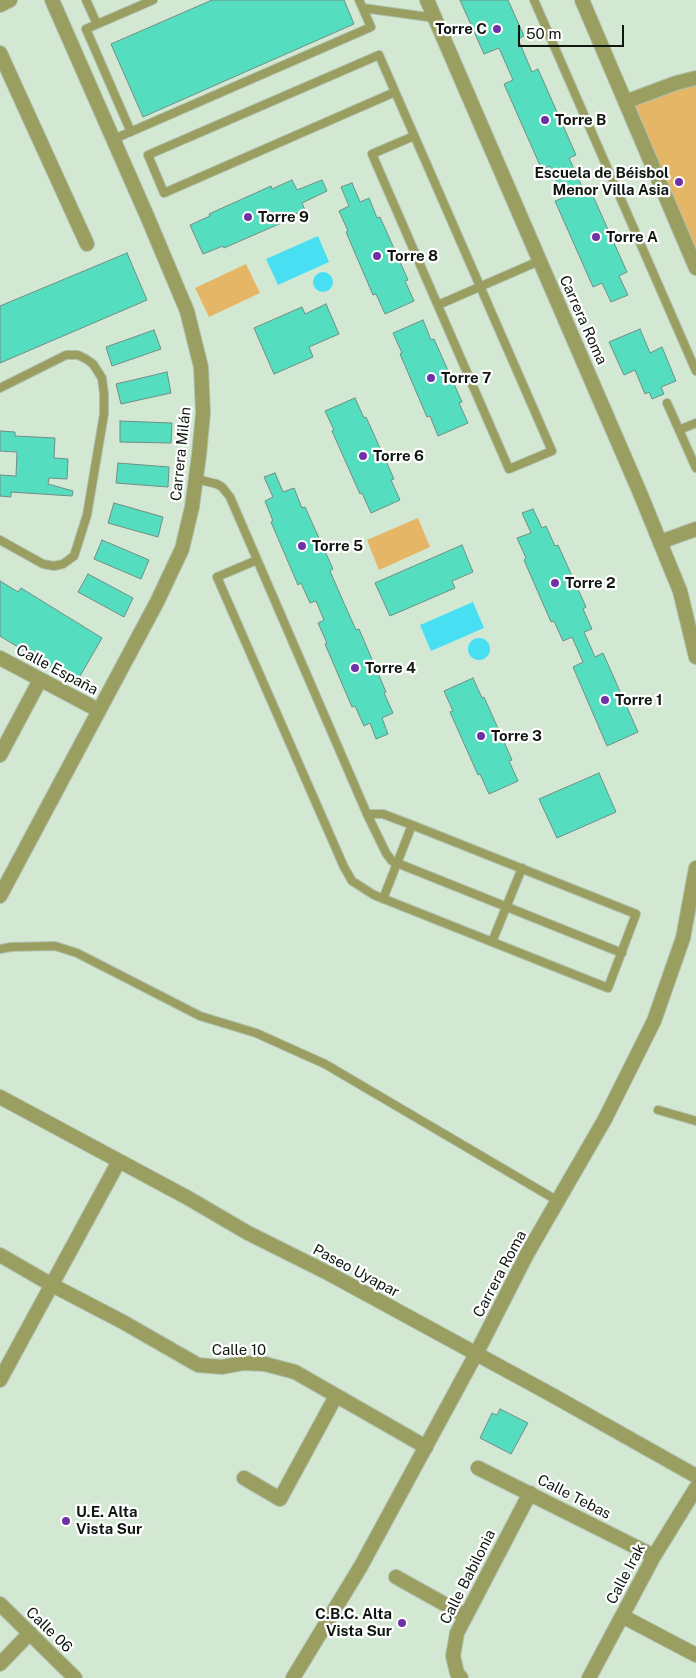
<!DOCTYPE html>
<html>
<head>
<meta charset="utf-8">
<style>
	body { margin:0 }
	#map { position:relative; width:696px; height:1678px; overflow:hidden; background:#d3e8d2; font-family:"Public Sans",sans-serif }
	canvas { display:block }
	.scale { position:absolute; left:518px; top:25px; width:106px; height:22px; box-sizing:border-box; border:2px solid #101710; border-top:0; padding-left:6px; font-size:15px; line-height:18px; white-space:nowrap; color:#101710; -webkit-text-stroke:4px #fff; paint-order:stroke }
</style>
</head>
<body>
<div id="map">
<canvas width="696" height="1678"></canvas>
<div class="scale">50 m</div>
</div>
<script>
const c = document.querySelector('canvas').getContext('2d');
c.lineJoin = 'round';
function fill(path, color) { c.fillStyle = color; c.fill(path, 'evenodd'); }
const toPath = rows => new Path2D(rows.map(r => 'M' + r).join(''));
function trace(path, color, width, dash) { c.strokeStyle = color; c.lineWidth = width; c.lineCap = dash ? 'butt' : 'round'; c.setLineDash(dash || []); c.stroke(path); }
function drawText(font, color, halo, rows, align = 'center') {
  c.font = font + ' "Public Sans",sans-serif'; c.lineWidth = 4.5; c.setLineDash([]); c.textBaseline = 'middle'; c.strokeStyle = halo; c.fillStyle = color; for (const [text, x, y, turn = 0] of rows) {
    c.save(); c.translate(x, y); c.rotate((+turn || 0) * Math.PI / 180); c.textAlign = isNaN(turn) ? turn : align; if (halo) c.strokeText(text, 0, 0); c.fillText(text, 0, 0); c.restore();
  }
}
const green = toPath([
	[696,81,696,262,629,103],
	[246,264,260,293,209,317,195,288],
	[418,518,430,547,379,570,367,540]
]);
const water = toPath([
	[318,236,329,262,278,285,266,259],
	'313 282a10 10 0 1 1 20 0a10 10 0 1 1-20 0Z',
	[473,602,484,628,431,651,420,625],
	'468 649a11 11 0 1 1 22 0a11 11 0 1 1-22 0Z'
]);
const building = toPath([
	[212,0,344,0,354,24,143,117,111,44,212,0],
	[460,0,508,0,524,36,518,39,532,72,538,69,576,155,569,158,583,189,589,187,627,272,619,276,628,295,611,302,602,283,593,287,555,201,563,198,550,166,542,170,504,84,513,80,499,48,484,54,460,0],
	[292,180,297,190,322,180,327,191,302,203,305,210,286,218,286,221,224,248,223,246,203,254,190,225,210,216,209,214,271,186,272,189,292,180],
	[352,183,360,202,369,198,377,218,380,217,408,280,405,281,414,301,385,314,376,294,373,295,346,232,348,231,339,211,349,206,341,187,352,183],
	[127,253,147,300,0,363,0,306,127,253],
	[326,304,339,334,309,347,313,357,274,374,254,328,302,307,305,314,326,304],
	[423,320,431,340,434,339,462,402,459,403,468,423,438,436,430,416,427,417,400,354,402,353,393,333,423,320],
	[640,329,650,353,662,347,676,381,661,387,664,394,652,399,649,392,645,394,635,370,624,375,609,342,640,329],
	[154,330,161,349,112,366,106,347,154,330],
	[167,372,171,393,121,404,116,384,167,372],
	[355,398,364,418,366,417,394,479,391,480,400,500,371,513,362,493,360,494,332,431,334,430,325,411,355,398],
	[120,421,172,423,171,443,120,442,120,421],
	[0,431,15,432,15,436,55,438,54,458,68,459,67,479,49,478,48,484,73,491,72,496,11,492,11,497,0,496,0,475,16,476,17,452,0,451,0,431],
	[118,463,169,467,168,487,116,483,118,463],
	[275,473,283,492,294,488,302,508,305,507,333,569,330,571,343,601,356,630,359,629,386,692,384,693,393,713,382,718,388,734,376,739,370,723,364,726,355,706,352,707,325,644,327,643,318,623,324,620,316,601,310,603,301,583,298,585,271,522,273,521,265,501,273,497,264,477,275,473],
	[114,503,163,517,158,537,108,523,114,503],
	[533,509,542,528,546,526,555,546,558,545,586,607,583,609,592,629,584,632,595,657,603,653,638,732,607,746,573,667,583,662,572,637,563,641,554,621,551,622,524,560,526,558,517,538,531,533,522,513,533,509],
	[102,540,149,560,141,579,94,559,102,540],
	[462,545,473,572,452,581,455,588,390,616,375,583,462,545],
	[88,574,133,598,124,617,78,592,88,574],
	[0,581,18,592,21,588,102,638,76,683,0,636,0,581],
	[473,678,482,698,484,697,512,760,509,761,518,781,489,794,480,774,478,775,450,712,453,711,444,691,473,678],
	[599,773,616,812,557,838,539,799,599,773],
	[500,1409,528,1423,511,1454,480,1438,492,1413,497,1415,500,1409]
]);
const service = toPath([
	[86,0,97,24],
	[534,0,696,371],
	[363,8,435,18],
	[395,92,164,193,148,155,379,55,552,451,509,469,372,154,414,136],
	[131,132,86,29,153,0],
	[114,139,371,27,359,0],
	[438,305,539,261],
	[0,388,66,355,78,355,86,359,93,364,102,378,104,394,104,414,87,515,74,556,63,564,54,566,43,564,0,540],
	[667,403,696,468],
	[679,430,696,423],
	[196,479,217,484,222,487,230,497,367,814,386,853,392,861,622,953],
	[257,560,217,577,344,867,352,881,374,895,608,988,636,914,412,825,383,814,367,814],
	[383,899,412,825],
	[492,942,522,868],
	[0,949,11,947,55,946,77,953,200,1016,256,1033,325,1064,558,1201],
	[658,1110,696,1121]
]);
const minor = toPath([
	[582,0,696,268],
	[0,5,10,0],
	[0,53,87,244],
	[625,102,676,83,696,78],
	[660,542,696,529],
	[0,658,98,710],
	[0,755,40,680],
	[0,1097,188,1198,248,1233,328,1273,552,1395,696,1476],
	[0,1255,52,1285,123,1322,198,1365,222,1367,243,1363,265,1364,295,1372,426,1447],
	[0,1380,119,1161],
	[478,1468,654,1556],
	[244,1478,280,1499,336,1396],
	[396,1577,466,1616],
	[0,1604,75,1678],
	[622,1616,696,1655],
	[0,1664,30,1633],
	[461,1678,457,1673,453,1656,457,1633,530,1493],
	[589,1678,654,1556,696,1488]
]);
const tertiary = toPath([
	[427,0,640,493,680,591,696,657],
	[0,896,157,602,182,549,192,507,199,455,203,413,201,367,187,311,147,216,52,0],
	[293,1678,361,1566,476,1354,527,1254,605,1119,654,1021,683,938,696,868]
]);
const markers = [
	[497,29,5,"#6f31a6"],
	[545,120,5,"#6f31a6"],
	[679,182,5,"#6f31a6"],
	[248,217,5,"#6f31a6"],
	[596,237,5,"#6f31a6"],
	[377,256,5,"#6f31a6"],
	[431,378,5,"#6f31a6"],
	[363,456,5,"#6f31a6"],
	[302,546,5,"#6f31a6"],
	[555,583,5,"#6f31a6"],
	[355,668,5,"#6f31a6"],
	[605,700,5,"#6f31a6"],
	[481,736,5,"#6f31a6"],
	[66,1521,5,"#6f31a6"],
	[402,1623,5,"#6f31a6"]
];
const poiNames = [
	["Torre C",487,29,"right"],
	["Torre B",555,120],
	["Escuela de Béisbol",669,173,"right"],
	["Menor Villa Asia",669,190,"right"],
	["Torre 9",258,217],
	["Torre A",606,237],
	["Torre 8",387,256],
	["Torre 7",441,378],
	["Torre 6",373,456],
	["Torre 5",312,546],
	["Torre 2",565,583],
	["Torre 4",365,668],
	["Torre 1",615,700],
	["Torre 3",491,736],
	["U.E. Alta",76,1512],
	["Vista Sur",76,1529],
	["C.B.C. Alta",392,1614,"right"],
	["Vista Sur",392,1631,"right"]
];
const streetNames = [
	["Carrera Roma",583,320,66],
	["Carrera Milán",181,454,-84],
	["Calle España",57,670,28],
	["Paseo Uyapar",356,1271,28],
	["Carrera Roma",500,1274,-62],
	["Calle 10",239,1350],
	["Calle Tebas",574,1497,27],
	["Calle Irak",626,1574,-62],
	["Calle Babilonia",468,1577,-63],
	["Calle 06",49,1630,44]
];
fill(green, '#e5b666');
fill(water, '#49dff3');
fill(building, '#55ddbf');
trace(building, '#6f8e85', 1);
trace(service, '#b0c2af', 10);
trace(minor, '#b0c2af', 16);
trace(tertiary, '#b0c2af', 16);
trace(service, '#9a9e60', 8);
trace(minor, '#9a9e60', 14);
trace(tertiary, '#9a9e60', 14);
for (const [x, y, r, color] of markers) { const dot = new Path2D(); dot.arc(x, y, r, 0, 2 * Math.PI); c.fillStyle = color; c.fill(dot); trace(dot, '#fff', 2); }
drawText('bold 15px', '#101710', '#fff', poiNames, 'left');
drawText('15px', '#101710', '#fff', streetNames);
</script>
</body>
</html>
